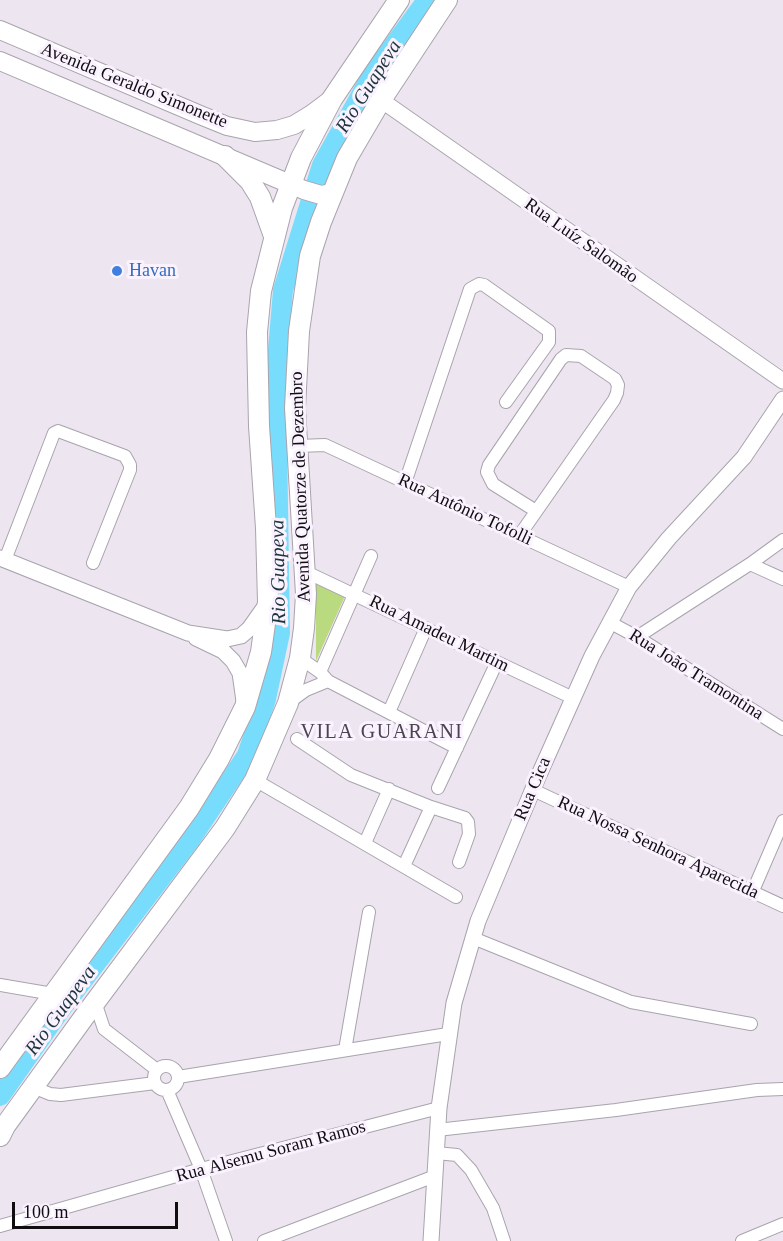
<!DOCTYPE html>
<html>
<head>
<meta charset="utf-8">
<style>
	body { margin:0 }
	#map { position:relative; width:783px; height:1241px; overflow:hidden; background:#ede6f1; font-family:"Times New Roman",serif }
	canvas { display:block }
	.scale { position:absolute; left:12px; top:1202px; width:166px; height:27px; box-sizing:border-box; border:3px solid #100d11; border-top:0; padding-left:8px; font-size:18px; line-height:21px; white-space:nowrap; color:#100d11; -webkit-text-stroke:4px #faf3ff; paint-order:stroke }
</style>
</head>
<body>
<div id="map">
<canvas width="783" height="1241"></canvas>
<div class="scale">100 m</div>
</div>
<script>
const c = document.querySelector('canvas').getContext('2d');
c.lineJoin = 'round';
function fill(path, color) { c.fillStyle = color; c.fill(path, 'evenodd'); }
const toPath = rows => new Path2D(rows.map(r => 'M' + r).join(''));
function trace(path, color, width, dash) { c.strokeStyle = color; c.lineWidth = width; c.lineCap = dash ? 'butt' : 'round'; c.setLineDash(dash || []); c.stroke(path); }
function drawText(font, color, halo, rows, align = 'center') {
  c.font = font + ' "Times New Roman",serif'; c.lineWidth = 6; c.setLineDash([]); c.textBaseline = 'middle'; c.strokeStyle = halo; c.fillStyle = color; for (const [text, x, y, turn = 0] of rows) {
    c.save(); c.translate(x, y); c.rotate((+turn || 0) * Math.PI / 180); c.textAlign = isNaN(turn) ? turn : align; if (halo) c.strokeText(text, 0, 0); c.fillText(text, 0, 0); c.restore();
  }
}
const green = toPath([
	[316,584,345,596,316,661]
]);
const river = toPath([
	[0,1096,61,1009,190,840,247,755,266,699,280,633,276,374,283,290,322,165,372,75,427,0]
]);
const minor = toPath([
	[298,446,325,445,629,587],
	[405,483,470,289,479,284,484,285,549,331,549,342,506,402],
	[519,536,614,400,617,393,618,385,615,379,581,356,566,355,561,359,489,465,487,472,493,484,536,511],
	[5,560,54,433,58,431,125,456,130,465,130,470,93,563],
	[750,564,783,579],
	[304,571,573,698],
	[609,622,637,637,783,729],
	[637,637,750,564,783,540],
	[300,658,320,672,328,681,457,748],
	[320,672,371,556],
	[288,703,306,690,328,681],
	[389,712,426,628],
	[297,739,351,775,431,807,404,866],
	[255,780,456,897],
	[438,788,497,662],
	[533,790,783,906],
	[431,807,465,818,468,822,469,834,459,862],
	[365,843,389,789],
	[752,893,783,821],
	[473,938,631,1002,751,1024],
	[0,985,53,994],
	[95,1002,104,1029,157,1070],
	[345,1050,369,912],
	'154 1078a12 12 0 1 1 24 0a12 12 0 1 1-24 0Z',
	[178,1077,448,1034],
	[33,1087,50,1094,61,1095,155,1083],
	[167,1090,201,1169,226,1241],
	[437,1130,616,1110,757,1090,783,1089],
	[436,1153,457,1155,471,1170,493,1208,504,1241],
	[0,1226,201,1169,439,1108],
	[264,1241,435,1176],
	[742,1241,783,1224]
]);
const tertiary = toPath([
	[381,100,783,381],
	[0,558,188,633,227,639,241,636,249,629,266,605],
	[196,638,223,651,233,661,240,673,244,701],
	[431,1241,439,1108,454,1003,478,921,538,777,592,656,629,587,669,538,744,457,783,399]
]);
const secondary = toPath([
	[0,30,200,115,227,126,255,132,277,130,294,125,312,114,332,99],
	[0,61,304,190,321,195,333,193]
]);
const primary = toPath([
	[225,156,250,181,260,197,274,236],
	[0,1068,189,808,219,759,245,707,261,652,268,602,266,528,259,426,257,332,261,291,282,208,301,158,332,99,399,0],
	[0,1136,5,1126,84,1017,225,828,255,780,288,703,300,658,304,628,306,594,295,408,299,331,310,256,321,222,347,158,381,100,447,0]
]);
const markers = [
	[117,271,6,"#3f7fe0"]
];
const streetNames = [
	["Avenida Geraldo Simonette",134,86,22],
	["Rua Luíz Salomão",581,241,35],
	["Avenida Quatorze de Dezembro",301,487,-92],
	["Rua Antônio Tofolli",465,510,25],
	["Rua Amadeu Martim",439,634,26],
	["Rua João Tramontina",696,675,32],
	["Rua Cica",533,789,-67],
	["Rua Nossa Senhora Aparecida",658,848,25],
	["Rua Alsemu Soram Ramos",271,1152,-15]
];
const shopNames = [
	["Havan",129,271]
];
const waterNames = [
	["Rio Guapeva",369,87,-58],
	["Rio Guapeva",279,572,-91],
	["Rio Guapeva",61,1011,-54]
];
const neighbourhoodNames = [
	["VILA GUARANI",382,733]
];
fill(green, '#b9da7f');
trace(river, '#78ddfc', 20);
trace(minor, '#a9a3ae', 14);
trace(tertiary, '#a9a3ae', 17);
trace(secondary, '#a9a3ae', 20);
trace(primary, '#a9a3ae', 22);
trace(minor, '#fff', 12);
trace(tertiary, '#fff', 15);
trace(secondary, '#fff', 18);
trace(primary, '#fff', 20);
for (const [x, y, r, color] of markers) { const dot = new Path2D(); dot.arc(x, y, r, 0, 2 * Math.PI); c.fillStyle = color; c.fill(dot); trace(dot, '#faf3ff', 2); }
drawText('18px', '#100d11', '#faf3ff', streetNames);
drawText('18px', '#366cbe', '#faf3ff', shopNames, 'left');
drawText('italic 20px', '#1e353d', '#faf3ff', waterNames);
c.letterSpacing = '1.5px';
drawText('20px', '#49444d', '#faf3ff', neighbourhoodNames);
c.letterSpacing = '0px';
</script>
</body>
</html>
